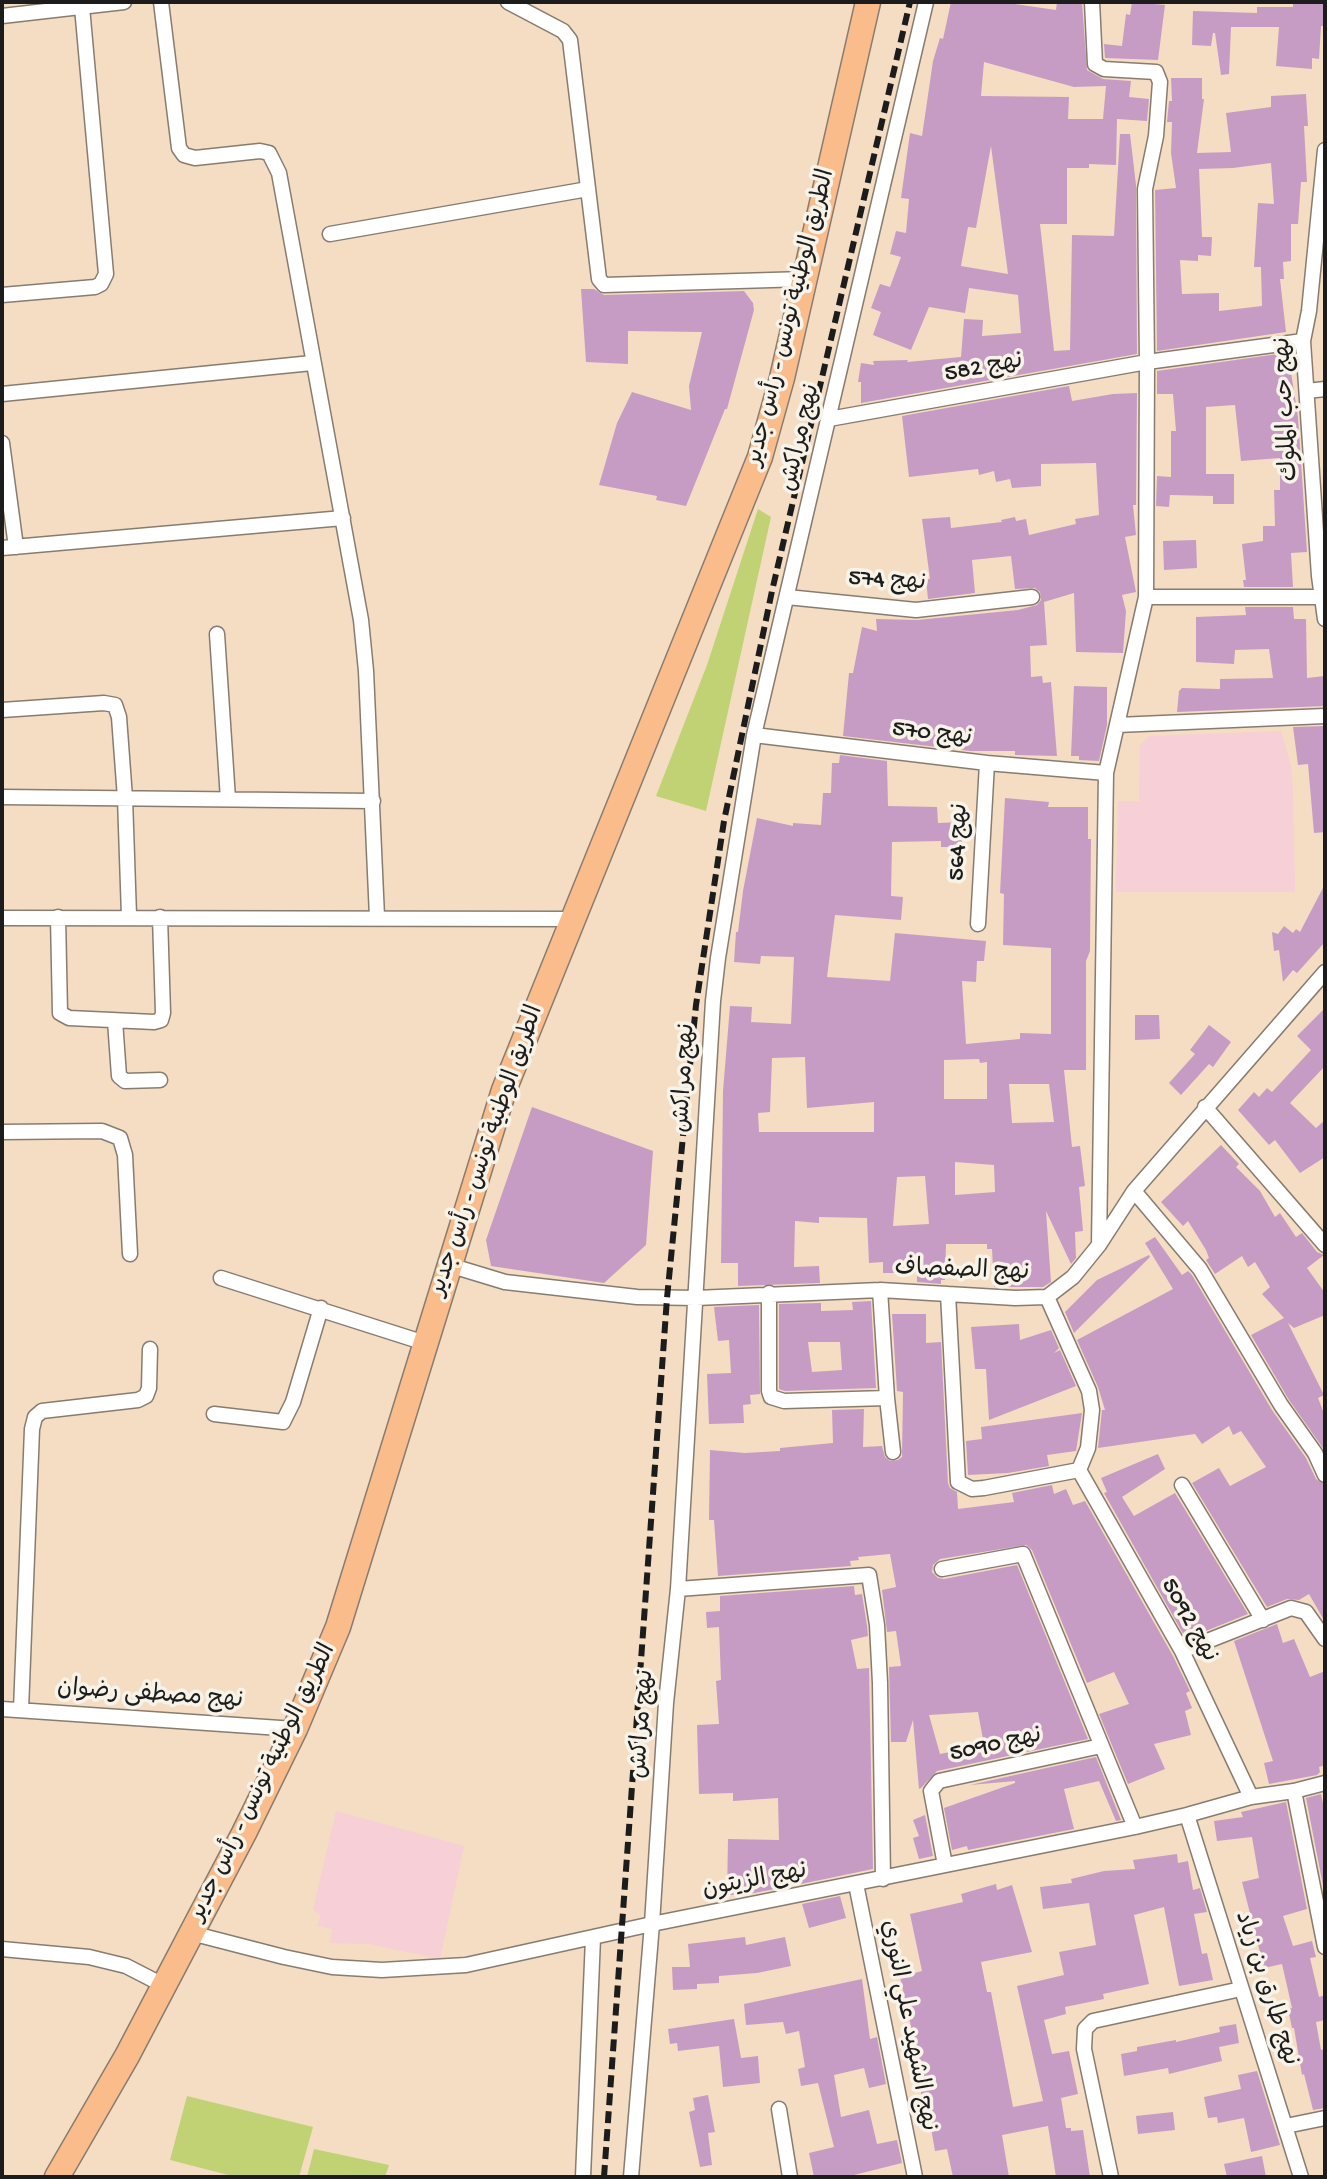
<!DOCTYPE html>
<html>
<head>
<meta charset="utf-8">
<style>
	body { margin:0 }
	#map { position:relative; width:1327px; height:2179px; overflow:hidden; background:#f4ddc3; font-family:"Gochi Hand",sans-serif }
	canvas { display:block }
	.frame { position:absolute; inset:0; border:4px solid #1c1c1c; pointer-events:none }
</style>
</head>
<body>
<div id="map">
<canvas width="1327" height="2179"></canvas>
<div class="frame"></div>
</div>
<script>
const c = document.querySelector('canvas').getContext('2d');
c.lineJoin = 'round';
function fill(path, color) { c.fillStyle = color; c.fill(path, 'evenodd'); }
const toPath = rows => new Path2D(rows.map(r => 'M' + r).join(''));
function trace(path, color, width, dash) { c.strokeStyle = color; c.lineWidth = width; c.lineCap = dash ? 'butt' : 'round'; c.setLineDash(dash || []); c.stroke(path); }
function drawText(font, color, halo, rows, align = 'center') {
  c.font = font + ' "Gochi Hand","Playpen Sans Arabic",sans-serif'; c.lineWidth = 7; c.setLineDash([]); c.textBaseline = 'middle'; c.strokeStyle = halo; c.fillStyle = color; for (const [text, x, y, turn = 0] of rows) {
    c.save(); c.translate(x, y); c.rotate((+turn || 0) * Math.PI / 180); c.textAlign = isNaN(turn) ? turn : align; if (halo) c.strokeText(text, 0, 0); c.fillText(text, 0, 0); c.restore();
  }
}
const built = toPath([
	[1281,731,1291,766,1293,791,1295,892,1116,892,1118,801,1139,801,1140,745,1149,736],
	[336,1811,464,1846,440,1959,368,1944,330,1943,332,1929,317,1926,321,1915,313,1910]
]);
const green = toPath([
	[758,509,771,517,706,811,656,796,707,665],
	[187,2096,313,2127,299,2177,236,2177,170,2160],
	[314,2149,389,2165,385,2177,307,2177]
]);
const building = toPath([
	[951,2,1001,2,1056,10,1057,2,1082,2,1087,70,1103,79,1131,81,1129,97,1149,99,1147,121,1117,119,1116,165,1089,164,1089,168,1067,168,1067,224,1040,224,1054,351,1070,350,1072,235,1114,236,1120,134,1130,134,1136,185,1137,354,861,403,861,382,858,382,861,363,874,365,873,361,908,360,907,362,961,357,964,319,983,320,982,336,1021,333,1018,295,969,288,965,313,929,307,911,350,873,335,881,312,871,308,880,284,890,287,901,257,890,254,896,231,906,233,909,199,901,198,910,133,922,136,933,61,940,38,943,39],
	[984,62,1074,87,1106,86,1103,119,1068,119,1069,97,981,96],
	[991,146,1008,274,961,266,968,227,976,228],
	[1132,2,1165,5,1158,60,1105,58,1104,44,1122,46,1126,14,1130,15],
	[1293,2,1325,2,1325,26,1321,26,1319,59,1312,58,1312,69,1276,66,1279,27,1231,27,1229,74,1221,75,1215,33,1213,33,1211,46,1192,45,1193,11,1257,13,1257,7,1293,7],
	[1171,78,1202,78,1202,99,1204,99,1197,153,1231,152,1226,113,1271,107,1271,96,1306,94,1308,126,1304,126,1307,182,1301,182,1298,224,1291,224,1291,261,1283,262,1284,279,1280,279,1286,332,1157,351,1155,190,1176,188,1171,153,1172,122,1167,122,1169,101,1172,101],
	[1271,163,1274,204,1258,203,1254,267,1261,267,1262,306,1219,311,1219,293,1182,294,1180,260,1198,261,1198,255,1211,256,1212,237,1202,237,1199,169,1233,168],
	[581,289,594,289,604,295,744,291,753,303,754,310,727,409,725,409,686,506,656,500,657,496,599,485,617,423,632,392,691,410,689,386,702,332,628,331,628,364,586,362],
	[1278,354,1279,368,1290,366,1298,417,1307,552,1291,553,1293,587,1244,587,1243,580,1246,580,1242,544,1263,541,1263,526,1275,526,1274,490,1280,490,1280,458,1241,461,1235,405,1206,407,1206,474,1234,474,1234,504,1213,504,1213,496,1170,495,1169,507,1156,506,1157,476,1171,477,1171,431,1176,431,1173,394,1157,394,1157,371],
	[1069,386,1072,401,1113,394,1137,393,1136,505,1133,505,1136,535,1125,537,1136,592,1122,595,1126,611,1123,653,1076,652,1074,593,1044,602,1047,645,1030,646,1031,677,1042,676,1043,683,1051,682,1057,756,1015,755,1015,751,971,751,843,736,849,673,853,673,862,627,877,631,876,619,917,620,1018,610,1037,605,1041,600,1040,592,1035,588,1015,589,1011,556,972,560,975,593,928,599,926,579,930,579,922,519,950,517,951,528,1002,522,1001,520,1015,517,1016,521,1026,519,1029,535,1076,524,1075,519,1099,515,1096,463,1041,464,1041,486,1012,488,1010,479,996,482,994,471,979,475,978,469,909,477,902,416],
	[1196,540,1197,568,1164,570,1163,541],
	[1245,607,1293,607,1294,619,1306,619,1307,678,1325,676,1325,706,1177,712,1179,691,1182,688,1220,689,1220,679,1273,678,1269,649,1235,650,1234,664,1196,662,1196,617,1246,615],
	[1074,686,1107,687,1107,725,1099,761,1079,760,1079,756,1071,756],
	[1325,726,1325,832,1314,833,1308,764,1298,765,1293,727],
	[840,755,887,761,888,806,937,807,938,823,962,822,962,847,941,847,941,841,892,842,891,896,903,897,901,920,835,915,827,977,890,981,895,933,986,941,984,961,977,961,976,982,962,981,966,1044,1020,1039,1020,1033,1051,1034,1051,948,1003,945,1004,894,1000,893,1005,798,1049,802,1048,807,1088,807,1088,839,1091,839,1090,951,1086,961,1086,1070,1064,1070,1072,1147,1080,1146,1085,1186,1079,1187,1083,1231,1075,1232,1076,1258,1071,1264,1046,1211,1051,1282,1043,1287,994,1287,992,1249,987,1249,987,1244,946,1244,945,1280,941,1280,941,1284,917,1282,917,1273,883,1273,883,1262,869,1263,867,1218,819,1217,819,1223,795,1221,794,1267,819,1266,820,1283,738,1286,738,1263,721,1263,723,1091,730,1006,752,1007,751,1022,791,1024,794,957,761,956,760,964,734,962,736,932,738,932,743,891,757,818,793,826,793,823,821,825,823,793,831,793,832,763,839,763],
	[805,1057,807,1108,874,1102,874,1132,759,1132,758,1113,770,1112,772,1058],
	[979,1059,980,1063,987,1062,987,1099,944,1099,944,1060],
	[1009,1084,1049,1084,1054,1122,1012,1123],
	[955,1162,994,1165,995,1192,955,1195],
	[925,1176,929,1224,893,1226,897,1177],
	[1325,884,1325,942,1297,973,1293,970,1283,982,1279,950,1274,951,1272,932,1278,934,1284,926,1293,933,1296,929,1300,932],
	[1325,1008,1325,1066,1290,1103,1316,1128,1325,1120,1325,1157,1300,1173,1275,1140,1269,1145,1238,1110,1254,1092,1259,1097,1267,1088,1272,1092,1311,1050,1297,1036],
	[1135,1015,1159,1015,1160,1039,1135,1040],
	[1209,1025,1231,1042,1213,1067,1209,1064,1181,1095,1169,1083,1195,1054,1190,1050],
	[532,1107,653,1151,646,1245,604,1283,491,1266,486,1240],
	[1221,1145,1239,1164,1236,1167,1260,1191,1275,1217,1280,1213,1296,1237,1302,1233,1317,1252,1324,1255,1307,1268,1325,1293,1325,1315,1294,1328,1288,1323,1324,1395,1318,1398,1325,1416,1325,1451,1289,1400,1251,1335,1284,1318,1262,1294,1270,1287,1255,1262,1248,1267,1242,1256,1215,1274,1206,1260,1209,1258,1206,1250,1188,1221,1183,1226,1161,1202],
	[1155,1237,1182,1275,1188,1271,1192,1275,1272,1410,1306,1458,1316,1479,1325,1485,1325,1622,1309,1594,1299,1600,1287,1599,1267,1607,1192,1483,1219,1468,1230,1486,1266,1467,1241,1431,1233,1435,1229,1426,1202,1444,1195,1434,1098,1448,1102,1410,1105,1410,1098,1387,1077,1340,1173,1289,1145,1243],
	[1149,1255,1150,1257,1074,1333,1065,1312,1097,1280],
	[871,1301,876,1388,785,1391,779,1389,779,1304,821,1303,821,1311,853,1310,852,1302],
	[808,1342,840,1342,842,1370,812,1372],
	[759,1305,760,1394,750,1395,751,1404,743,1405,744,1423,709,1424,707,1374,731,1373,729,1340,718,1341,714,1307],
	[892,1314,926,1314,926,1343,941,1342,948,1483,950,1488,957,1492,958,1509,1014,1502,1012,1493,1052,1485,1054,1494,1066,1489,1073,1505,1085,1501,1173,1656,1190,1691,1186,1693,1192,1708,1185,1711,1191,1735,1154,1744,1165,1769,1128,1784,1099,1714,1129,1704,1114,1672,1087,1683,1032,1550,1026,1545,940,1559,933,1565,932,1572,938,1578,944,1579,1017,1565,1088,1739,937,1771,921,1788,919,1789,913,1720,906,1742,891,1742,889,1667,901,1666,896,1631,887,1632,882,1590,896,1587,890,1554,858,1557,859,1560,850,1561,851,1566,718,1576,714,1520,709,1520,710,1450,745,1453,780,1451,780,1448,833,1443,832,1410,864,1409,863,1447,882,1446,885,1457,890,1461,898,1460,902,1457,903,1392,897,1391],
	[978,1712,984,1745,940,1754,929,1715],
	[1019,1324,1020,1340,1051,1330,1059,1348,1054,1353,1060,1350,1076,1386,989,1420,986,1369,975,1369,971,1327],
	[1082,1413,1076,1451,1047,1455,1049,1466,1008,1473,968,1475,966,1441,982,1439,981,1427],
	[1158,1454,1165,1469,1122,1497,1134,1516,1175,1493,1248,1614,1186,1639,1104,1493,1107,1492,1101,1478],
	[854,1586,855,1595,862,1594,867,1626,868,1636,851,1640,857,1669,869,1668,873,1869,796,1885,791,1870,772,1875,775,1889,744,1895,727,1895,728,1839,779,1840,778,1798,733,1801,733,1793,699,1794,697,1725,719,1724,716,1681,721,1680,719,1627,707,1628,706,1612,720,1611,720,1596],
	[1277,1624,1283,1643,1294,1639,1310,1677,1325,1671,1325,1765,1319,1767,1320,1772,1317,1775,1269,1784,1264,1763,1273,1761,1234,1641],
	[1096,1757,1121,1820,1116,1821,1099,1781,1064,1789,1074,1829,968,1850,967,1846,952,1850,944,1808,1015,1783,1015,1781,970,1785],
	[1321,1794,1325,1813,1325,1896,1306,1798],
	[1286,1802,1307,1909,1283,1916,1293,1946,1312,1941,1316,1957,1310,1958,1319,1997,1325,1995,1325,2020,1316,2022,1321,2050,1325,2049,1325,2108,1313,2110,1304,2074,1302,2075,1294,2028,1292,2028,1288,2009,1292,2008,1282,1964,1264,1968,1242,1882,1259,1878,1252,1837,1217,1841,1214,1821,1243,1817,1241,1812],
	[925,1815,933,1856,919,1859,913,1838,919,1836,913,1820],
	[1177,1854,1178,1863,1188,1861,1193,1890,1200,1888,1207,1912,1194,1914,1202,1954,1207,1953,1213,1980,1179,1986,1164,1907,1134,1915,1149,1984,1103,1994,1104,1999,1065,2007,1066,2014,1044,2020,1052,2054,1069,2051,1078,2094,1061,2098,1066,2128,1071,2128,1071,2131,1083,2130,1090,2177,1056,2177,1048,2126,1002,2135,1009,2177,953,2177,947,2149,935,2151,926,2099,922,2099,917,2068,920,2067,900,1977,922,1971,910,1914,963,1902,961,1894,996,1884,997,1890,1012,1885,1032,1952,981,1962,987,1992,991,1992,1013,2107,1043,2101,1017,1986,1064,1975,1059,1952,1096,1945,1089,1903,1043,1909,1040,1887,1072,1883,1071,1879,1104,1871,1135,1869,1133,1860],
	[840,1896,846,1918,809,1928,802,1904],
	[745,1937,746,1945,785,1937,791,1966,757,1973,719,1976,719,1983,697,1984,697,1989,673,1990,672,1967,690,1967,688,1944],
	[862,1979,870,2039,877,2037,886,2084,869,2088,864,2068,834,2075,841,2117,869,2110,877,2144,897,2140,902,2163,846,2177,814,2177,809,2153,834,2147,818,2083,801,2086,798,2069,805,2067,799,2031,786,2034,783,2022,746,2025,744,2004],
	[734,2019,741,2058,758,2056,760,2083,723,2087,719,2046,678,2051,677,2043,670,2044,668,2029],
	[1236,2024,1239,2043,1219,2047,1222,2061,1169,2074,1168,2068,1124,2076,1121,2054,1137,2051,1137,2047,1176,2040,1176,2042,1220,2032,1219,2027],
	[1257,2071,1280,2145,1251,2152,1244,2118,1218,2123,1217,2117,1208,2118,1204,2097,1241,2089,1238,2075],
	[708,2095,715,2132,708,2133,712,2165,700,2167,689,2112,695,2110,693,2098],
	[1173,2112,1175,2130,1138,2134,1136,2116],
	[1262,2156,1266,2177,1227,2177,1224,2164]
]);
const minor = toPath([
	[161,2,179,148,184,155,195,158,260,151,269,153,279,173,361,620,366,671,377,917],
	[508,2,563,31,570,40,599,279,604,285,805,279],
	[1092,2,1095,64,1104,69,1156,72,1160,82,1156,136,1145,189,1147,362,1146,597,1106,773,1099,1245],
	[2,16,124,2],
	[1325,150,1309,311,1303,341,1319,576,1325,619],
	[330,234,588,189],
	[2,295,95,287,101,284,106,274,82,7],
	[1307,391,1325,389],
	[2,394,312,363],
	[829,419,1147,362,1303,341],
	[2,443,16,547],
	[2,548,343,518],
	[787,597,916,610,1032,597],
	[1146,597,1321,597],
	[217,634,228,799],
	[2,710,104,703,115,705,119,717,125,798,129,916],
	[1117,725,1325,716],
	[754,735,987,763,1106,773],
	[2,797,373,801],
	[58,917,60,1013,69,1018,154,1022,161,1020,163,1013,160,917],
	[2,918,575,919],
	[978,924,987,763],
	[115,1021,119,1076,125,1081,160,1080],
	[1205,1107,1325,1245],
	[2,1132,102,1131,120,1138,125,1155,130,1254],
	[1134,1191,1200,1269,1281,1405,1315,1453,1325,1475],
	[449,1265,505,1282,637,1297,696,1298,880,1290,1015,1298,1047,1297,1073,1277,1099,1245,1134,1191,1325,972],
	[221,1278,425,1343],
	[880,1290,887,1398,893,1452],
	[769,1293,769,1391,771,1397,784,1401,887,1398],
	[948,1294,958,1482,972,1489,984,1488,1079,1470],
	[1047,1297,1089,1391,1092,1410,1088,1448,1079,1470],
	[214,1414,283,1422,293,1402,321,1308],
	[1079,1470,1182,1651,1251,1797],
	[1182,1485,1263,1620],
	[942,1569,1023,1554,1135,1827],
	[678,1589,869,1575,877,1625,880,1683,883,1879],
	[1182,1651,1291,1608,1306,1612,1325,1639],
	[2,1709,295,1729],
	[21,1710,32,1429,35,1417,42,1411,138,1400,146,1396,149,1388,150,1349],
	[1294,1791,1325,1947],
	[1187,1815,1301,2177],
	[945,1865,931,1791,939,1781,1101,1746],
	[856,1884,915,2177],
	[191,1933,284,1957,332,1967,382,1970,466,1965,652,1924,1135,1827,1187,1815,1251,1797,1294,1791,1325,1783],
	[2,1949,89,1957,126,1966,163,1985],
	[779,2109,790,2177],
	[1286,2126,1325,2118],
	[583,2177,593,1938],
	[631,2177,652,1924,666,1703,678,1589,713,1001,718,958,754,735,926,2],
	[1111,2177,1084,2049,1085,2029,1093,2021,1241,1989]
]);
const primary = toPath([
	[57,2177,127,2056,244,1833,295,1729,338,1627,504,1090,760,457,782,378,868,2]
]);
const rail = toPath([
	[604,2177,667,1298,696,1005,724,821,772,591,910,2]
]);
const streetNames = [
	["الطريق الوطنية تونس - رأس جدير",792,318,-76],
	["نهج 582",984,369,-10],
	["نهج حب الملوك",1288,409,-93],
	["نهج مراكش",802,438,-77],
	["نهج 574",887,582,4],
	["نهج 570",932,735,7],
	["نهج 564",960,842,-87],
	["نهج مراكش",686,1078,-87],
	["الطريق الوطنية تونس - رأس جدير",488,1151,-71],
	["نهج الصفصاف",962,1272,2],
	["نهج 5092",1188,1621,61],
	["نهج مصطفى رضوان",150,1696,4],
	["نهج مراكش",644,1724,-86],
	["نهج 5090",996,1746,-12],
	["الطريق الوطنية تونس - رأس جدير",264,1783,-64],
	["نهج الزيتون",755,1882,-11],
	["نهج طارق بن زياد",1265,1989,72],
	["نهج الشهيد علي النوري",907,2026,79]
];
fill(built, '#f6cfd7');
fill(green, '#c1d274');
fill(building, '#c79cc4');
trace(minor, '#887c70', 17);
trace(primary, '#887c70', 27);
trace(minor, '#fff', 14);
trace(primary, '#f9bc8a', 24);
trace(rail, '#1c1c1c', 6, [12, 6]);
drawText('24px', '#1c1c1c', '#f7f3e8', streetNames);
</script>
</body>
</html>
